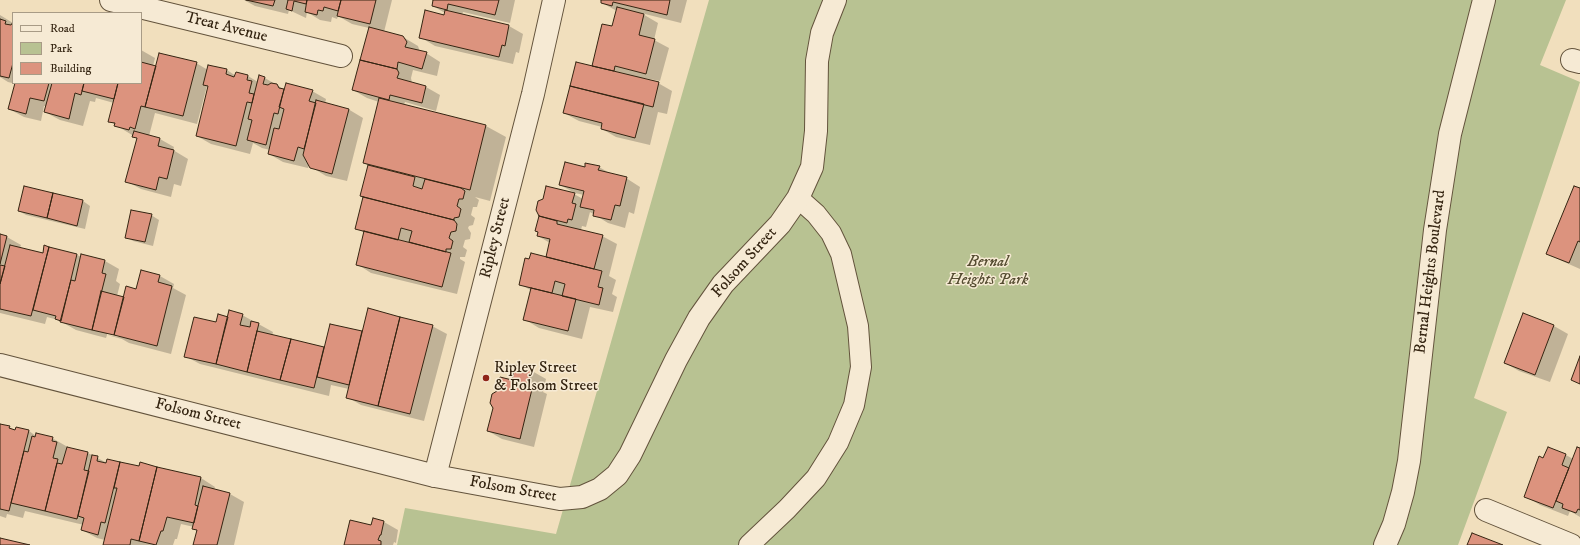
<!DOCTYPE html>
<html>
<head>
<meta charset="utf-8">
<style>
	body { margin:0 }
	#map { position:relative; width:1580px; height:545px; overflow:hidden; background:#f1dfbd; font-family:"IM FELL DW Pica",serif }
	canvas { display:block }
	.legend { position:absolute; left:12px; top:12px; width:130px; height:72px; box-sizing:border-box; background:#f6ead4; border:1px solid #a89b86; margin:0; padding:5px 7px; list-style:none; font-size:12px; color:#342411 }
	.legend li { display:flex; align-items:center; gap:8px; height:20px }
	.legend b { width:20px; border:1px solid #a89b86 }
</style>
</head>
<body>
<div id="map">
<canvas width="1580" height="545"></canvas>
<ul class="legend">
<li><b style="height:5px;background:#f6ead4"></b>Road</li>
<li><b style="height:11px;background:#b8c292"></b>Park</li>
<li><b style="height:11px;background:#dc937e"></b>Building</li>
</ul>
</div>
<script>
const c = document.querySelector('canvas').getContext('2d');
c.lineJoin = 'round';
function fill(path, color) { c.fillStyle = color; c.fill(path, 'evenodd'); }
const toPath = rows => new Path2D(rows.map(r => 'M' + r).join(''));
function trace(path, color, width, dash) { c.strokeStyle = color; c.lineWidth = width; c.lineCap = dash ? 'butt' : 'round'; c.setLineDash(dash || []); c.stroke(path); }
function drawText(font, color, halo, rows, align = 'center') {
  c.font = font + ' "IM FELL DW Pica",serif'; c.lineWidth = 3; c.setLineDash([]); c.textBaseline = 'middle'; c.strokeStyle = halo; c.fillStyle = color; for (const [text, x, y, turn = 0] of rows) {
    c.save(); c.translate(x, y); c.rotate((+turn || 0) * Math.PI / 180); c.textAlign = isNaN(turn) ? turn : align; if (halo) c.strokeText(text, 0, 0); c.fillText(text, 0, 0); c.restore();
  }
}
const green = toPath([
	[709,0,1566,0,1540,65,1580,82,1474,398,1507,412,1458,545,397,545,405,508,556,534]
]);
const shadow = toPath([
	[244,0,392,0,384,32,403,37,418,46,420,52,426,53,440,62,437,76,413,70,411,78,412,83,426,87,440,95,436,111,405,102,404,105,486,126,506,137,490,201,475,197,479,200,477,207,473,207,471,215,475,218,473,225,469,226,468,228,471,233,470,239,465,240,463,247,467,250,465,257,460,257,460,259,465,262,457,294,371,273,357,264,365,233,356,228,364,197,361,196,369,166,364,163,379,102,367,98,353,90,369,28,352,24,338,16,337,19,332,17,331,22,320,20,307,12,306,18,289,10,288,14,255,6],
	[434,0,515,0,510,23,463,12,462,15,509,26,523,34,519,53,516,52,513,64,435,46,420,37,445,16,445,13,433,6],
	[602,0,687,0,681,23,641,13,658,23,654,40,669,48,660,81,644,78,644,79,658,83,672,91,667,114,658,112,650,145,616,137,602,129,602,127,579,121,564,113,592,67,613,27,617,11,602,3],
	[0,15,13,23,13,83,141,83,141,50,155,58,153,66,196,63,208,70,227,70,236,76,248,76,258,82,259,76,265,78,285,90,312,91,326,99,325,104,348,109,363,118,347,181,326,176,311,167,309,165,308,168,283,162,269,154,270,150,262,148,253,143,250,154,211,144,197,136,209,87,207,86,197,124,155,113,149,136,160,139,174,147,173,150,188,159,181,186,174,184,171,197,141,189,126,181,137,138,109,121,114,103,96,98,95,102,90,101,83,126,60,120,45,112,47,106,44,106,41,121,24,117,9,109,16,84,8,82,0,77],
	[599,167,613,175,626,178,640,187,634,214,629,212,625,228,608,223,590,212,586,227,582,226,581,230,602,236,617,244,609,276,616,280,612,294,617,297,613,312,590,307,582,339,539,328,524,319,532,291,520,284,530,260,546,258,550,243,538,236,539,233,536,231,540,216,574,194,583,199,584,195,575,193,560,185,585,168],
	[25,187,83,201,90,206,85,229,26,215,19,211],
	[1580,189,1580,269,1562,261,1547,253],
	[151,215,159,220,153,246,133,241,126,237],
	[0,235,7,237,21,245,20,248,43,254,45,246,77,255,82,257,82,256,105,261,119,269,116,281,120,284,117,296,124,298,137,290,142,271,160,276,174,284,173,288,186,295,171,354,129,343,122,339,107,335,106,338,76,330,58,320,47,317,45,324,0,313],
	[107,333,119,336,119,337,107,335],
	[1524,314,1554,326,1568,334,1550,382,1519,371,1505,363],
	[242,315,273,332,272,336,325,349,331,325,363,333,432,326,447,334,424,421,361,405,347,397,349,389,331,385,329,396,200,364,185,356,217,324,229,318],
	[532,371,546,379,543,392,547,394,534,447,502,439,488,431],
	[0,425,9,427,16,431,17,428,29,431,36,436,52,438,66,446,66,448,88,453,107,463,108,460,140,467,141,464,201,478,215,487,214,490,230,494,244,502,234,545,194,545,197,531,194,527,181,524,177,539,175,539,173,545,104,545,105,540,97,538,82,530,84,525,25,511,23,518,7,514,6,518,0,516],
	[1580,449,1580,517,1570,511,1568,516,1540,505,1525,496,1544,459,1566,455,1573,459],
	[374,519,384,522,398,530,396,543,394,542,393,545,345,545,372,527]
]);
const building = toPath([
	[246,0,275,0,273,6,246,0],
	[288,0,307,0,306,4,294,1,292,11,286,9,288,0],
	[307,0,341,0,338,11,324,7,323,11,318,10,317,15,305,12,307,0],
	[341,0,376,0,370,24,337,16,341,0],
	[433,0,499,0,495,15,448,4,447,10,432,6,433,0],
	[601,0,670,0,667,15,613,2,612,6,601,3,601,0],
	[617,7,644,14,639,35,655,39,646,74,615,66,614,71,592,66,602,24,612,26,617,7],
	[425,10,444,15,445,10,509,25,505,46,502,45,499,57,419,38,425,10],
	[0,19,6,21,5,24,11,25,13,22,13,63,9,78,0,76,0,19],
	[369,27,403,36,407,42,405,47,427,52,422,69,398,62,397,69,360,60,369,27],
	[159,53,197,62,183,116,145,107,159,53],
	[360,60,397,69,399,73,397,78,426,86,422,103,390,95,389,100,352,90,360,60],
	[141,62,156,66,145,107,141,106,135,129,130,127,129,130,114,126,115,123,108,122,118,83,141,83,141,62],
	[576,62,659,82,653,107,570,86,576,62],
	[208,65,227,69,226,74,234,77,236,72,248,75,247,80,252,81,249,93,254,94,252,103,247,102,236,146,196,136,208,86,203,85,208,65],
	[259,75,265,77,263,84,268,85,271,83,277,84,279,88,284,89,278,114,274,113,266,145,247,140,252,120,248,119,259,75],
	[15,83,49,83,44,101,30,98,26,114,8,109,15,83],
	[52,83,84,83,81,95,75,93,69,119,44,112,52,83],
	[84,83,118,83,114,99,82,91,84,83],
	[286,83,313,90,309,101,316,103,304,149,298,147,294,161,268,154,274,128,279,129,284,109,279,107,286,83],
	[570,86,644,104,635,138,601,129,602,123,563,113,570,86],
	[379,98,486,125,470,190,363,163,379,98],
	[316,100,349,109,332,174,310,168,303,155,316,100],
	[134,131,160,138,158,146,174,150,167,179,159,177,156,190,125,182,137,138,132,137,134,131],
	[565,162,585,167,585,163,600,166,598,170,627,177,620,206,615,205,611,220,593,216,594,210,580,207,584,191,559,185,565,162],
	[368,165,415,177,413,186,422,189,425,179,461,188,465,191,463,199,459,199,457,206,461,209,459,217,454,218,454,220,360,196,368,165],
	[24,186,53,193,47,218,18,211,24,186],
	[546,186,575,193,572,203,576,204,572,220,568,219,567,223,539,216,536,210,538,201,543,199,546,186],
	[1574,186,1580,188,1580,242,1578,241,1569,263,1546,254,1574,186],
	[53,193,83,200,77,226,47,218,53,193],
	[363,197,454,220,457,224,456,231,451,232,449,238,453,241,451,249,446,249,446,252,409,242,412,231,401,228,398,240,355,229,363,197],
	[131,210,152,214,145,242,125,238,131,210],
	[539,216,557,221,557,224,603,235,594,269,546,257,550,239,537,236,538,232,535,231,539,216],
	[364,231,451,253,442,287,356,265,364,231],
	[0,234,7,236,0,264,0,234],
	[10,245,43,253,44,245,49,247,31,316,0,309,0,284,10,245],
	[49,247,77,254,61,321,55,319,56,316,33,310,49,247],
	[531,253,602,271,598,287,603,288,599,305,562,296,565,284,555,281,552,293,519,285,525,258,529,259,531,253],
	[81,254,105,260,102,273,106,274,92,330,60,322,71,280,75,281,81,254],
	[0,265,5,266,0,284,0,265],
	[141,270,160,275,158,282,172,286,157,346,114,335,126,286,136,289,141,270],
	[531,288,576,299,568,331,523,320,531,288],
	[101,291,124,297,114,335,92,330,101,291],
	[368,308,400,317,378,406,346,398,368,308],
	[229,310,243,314,240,325,250,327,251,321,259,323,247,372,216,364,229,310],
	[1523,313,1554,325,1535,375,1504,363,1523,313],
	[218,314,228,317,216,364,184,357,194,317,216,322,218,314],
	[400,317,433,325,410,414,378,406,400,317],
	[330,324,362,331,349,385,317,377,330,324],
	[257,331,291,339,280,380,247,372,257,331],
	[291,339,324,347,314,388,280,380,291,339],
	[1580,356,1580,384,1571,380,1580,356],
	[515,365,532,370,528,384,533,385,520,439,487,431,493,408,490,403,492,394,497,391,500,377,512,380,515,365],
	[0,424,10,426,9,428,15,430,16,427,29,430,9,511,0,509,0,424],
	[36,433,53,437,52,441,57,442,53,458,58,459,45,511,11,503,24,451,28,452,32,436,35,437,36,433],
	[67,447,88,452,84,470,89,471,77,519,45,511,57,463,62,464,67,447],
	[1548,447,1566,454,1562,465,1569,468,1553,508,1524,497,1539,456,1543,458,1548,447],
	[1577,447,1580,448,1580,510,1578,509,1576,513,1562,508,1563,504,1556,501,1577,447],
	[92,455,98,456,97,461,106,463,107,459,120,462,105,523,101,522,98,535,81,530,84,518,78,516,92,455],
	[120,462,139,466,140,462,157,467,139,541,131,539,130,545,103,545,117,488,114,488,120,462],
	[157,467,201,477,195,505,198,506,194,523,167,517,163,531,161,531,156,545,139,541,157,467],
	[203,486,230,493,217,545,193,545,197,530,192,529,203,486],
	[373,518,384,521,381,535,380,535,378,540,381,541,381,545,344,545,350,520,371,525,373,518],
	[1472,533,1503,545,1467,545,1472,533],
	[0,538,30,545,0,545,0,538]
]);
const pedestrian = toPath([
	[749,545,787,509,816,478,838,443,854,405,861,367,858,326,841,254,831,233,816,214,798,198]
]);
const minor = toPath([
	[111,0,341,56],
	[1572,60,1580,62],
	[435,476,533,94,554,0],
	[1486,510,1571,545],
	[1385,545,1394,524,1403,492,1409,461,1435,230,1450,134,1484,0]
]);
const tertiary = toPath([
	[0,365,435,476,560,499,582,497,600,489,617,475,630,455,676,360,699,318,723,284,780,224,798,198,812,167,816,131,817,61,822,33,835,0]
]);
const markers = [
	[486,378,4,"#8f2418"]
];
const streetNames = [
	["Treat Avenue",226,28,14],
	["Ripley Street",496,238,-76],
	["Folsom Street",745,263,-48],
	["Bernal Heights Boulevard",1431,272,-83],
	["Folsom Street",198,415,14],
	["Folsom Street",513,490,10]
];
const parkNames = [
	["Bernal",988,263],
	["Heights Park",988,281]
];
const poiNames = [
	["Ripley Street",494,369],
	["& Folsom Street",494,387]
];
fill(green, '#b8c292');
fill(shadow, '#0003');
fill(building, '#dc937e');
trace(building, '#342411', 1);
trace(pedestrian, '#63533c', 22);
trace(minor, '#63533c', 24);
trace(tertiary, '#63533c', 24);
trace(pedestrian, '#f6ead4', 20);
trace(minor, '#f6ead4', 22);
trace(tertiary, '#f6ead4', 22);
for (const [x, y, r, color] of markers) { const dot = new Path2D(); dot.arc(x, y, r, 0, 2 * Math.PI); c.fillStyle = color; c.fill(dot); trace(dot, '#f6ead4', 1.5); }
drawText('16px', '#342411', '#f6ead4', streetNames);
drawText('italic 16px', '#554c31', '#f6ead4', parkNames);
drawText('16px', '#342411', '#f6ead4', poiNames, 'left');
</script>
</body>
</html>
